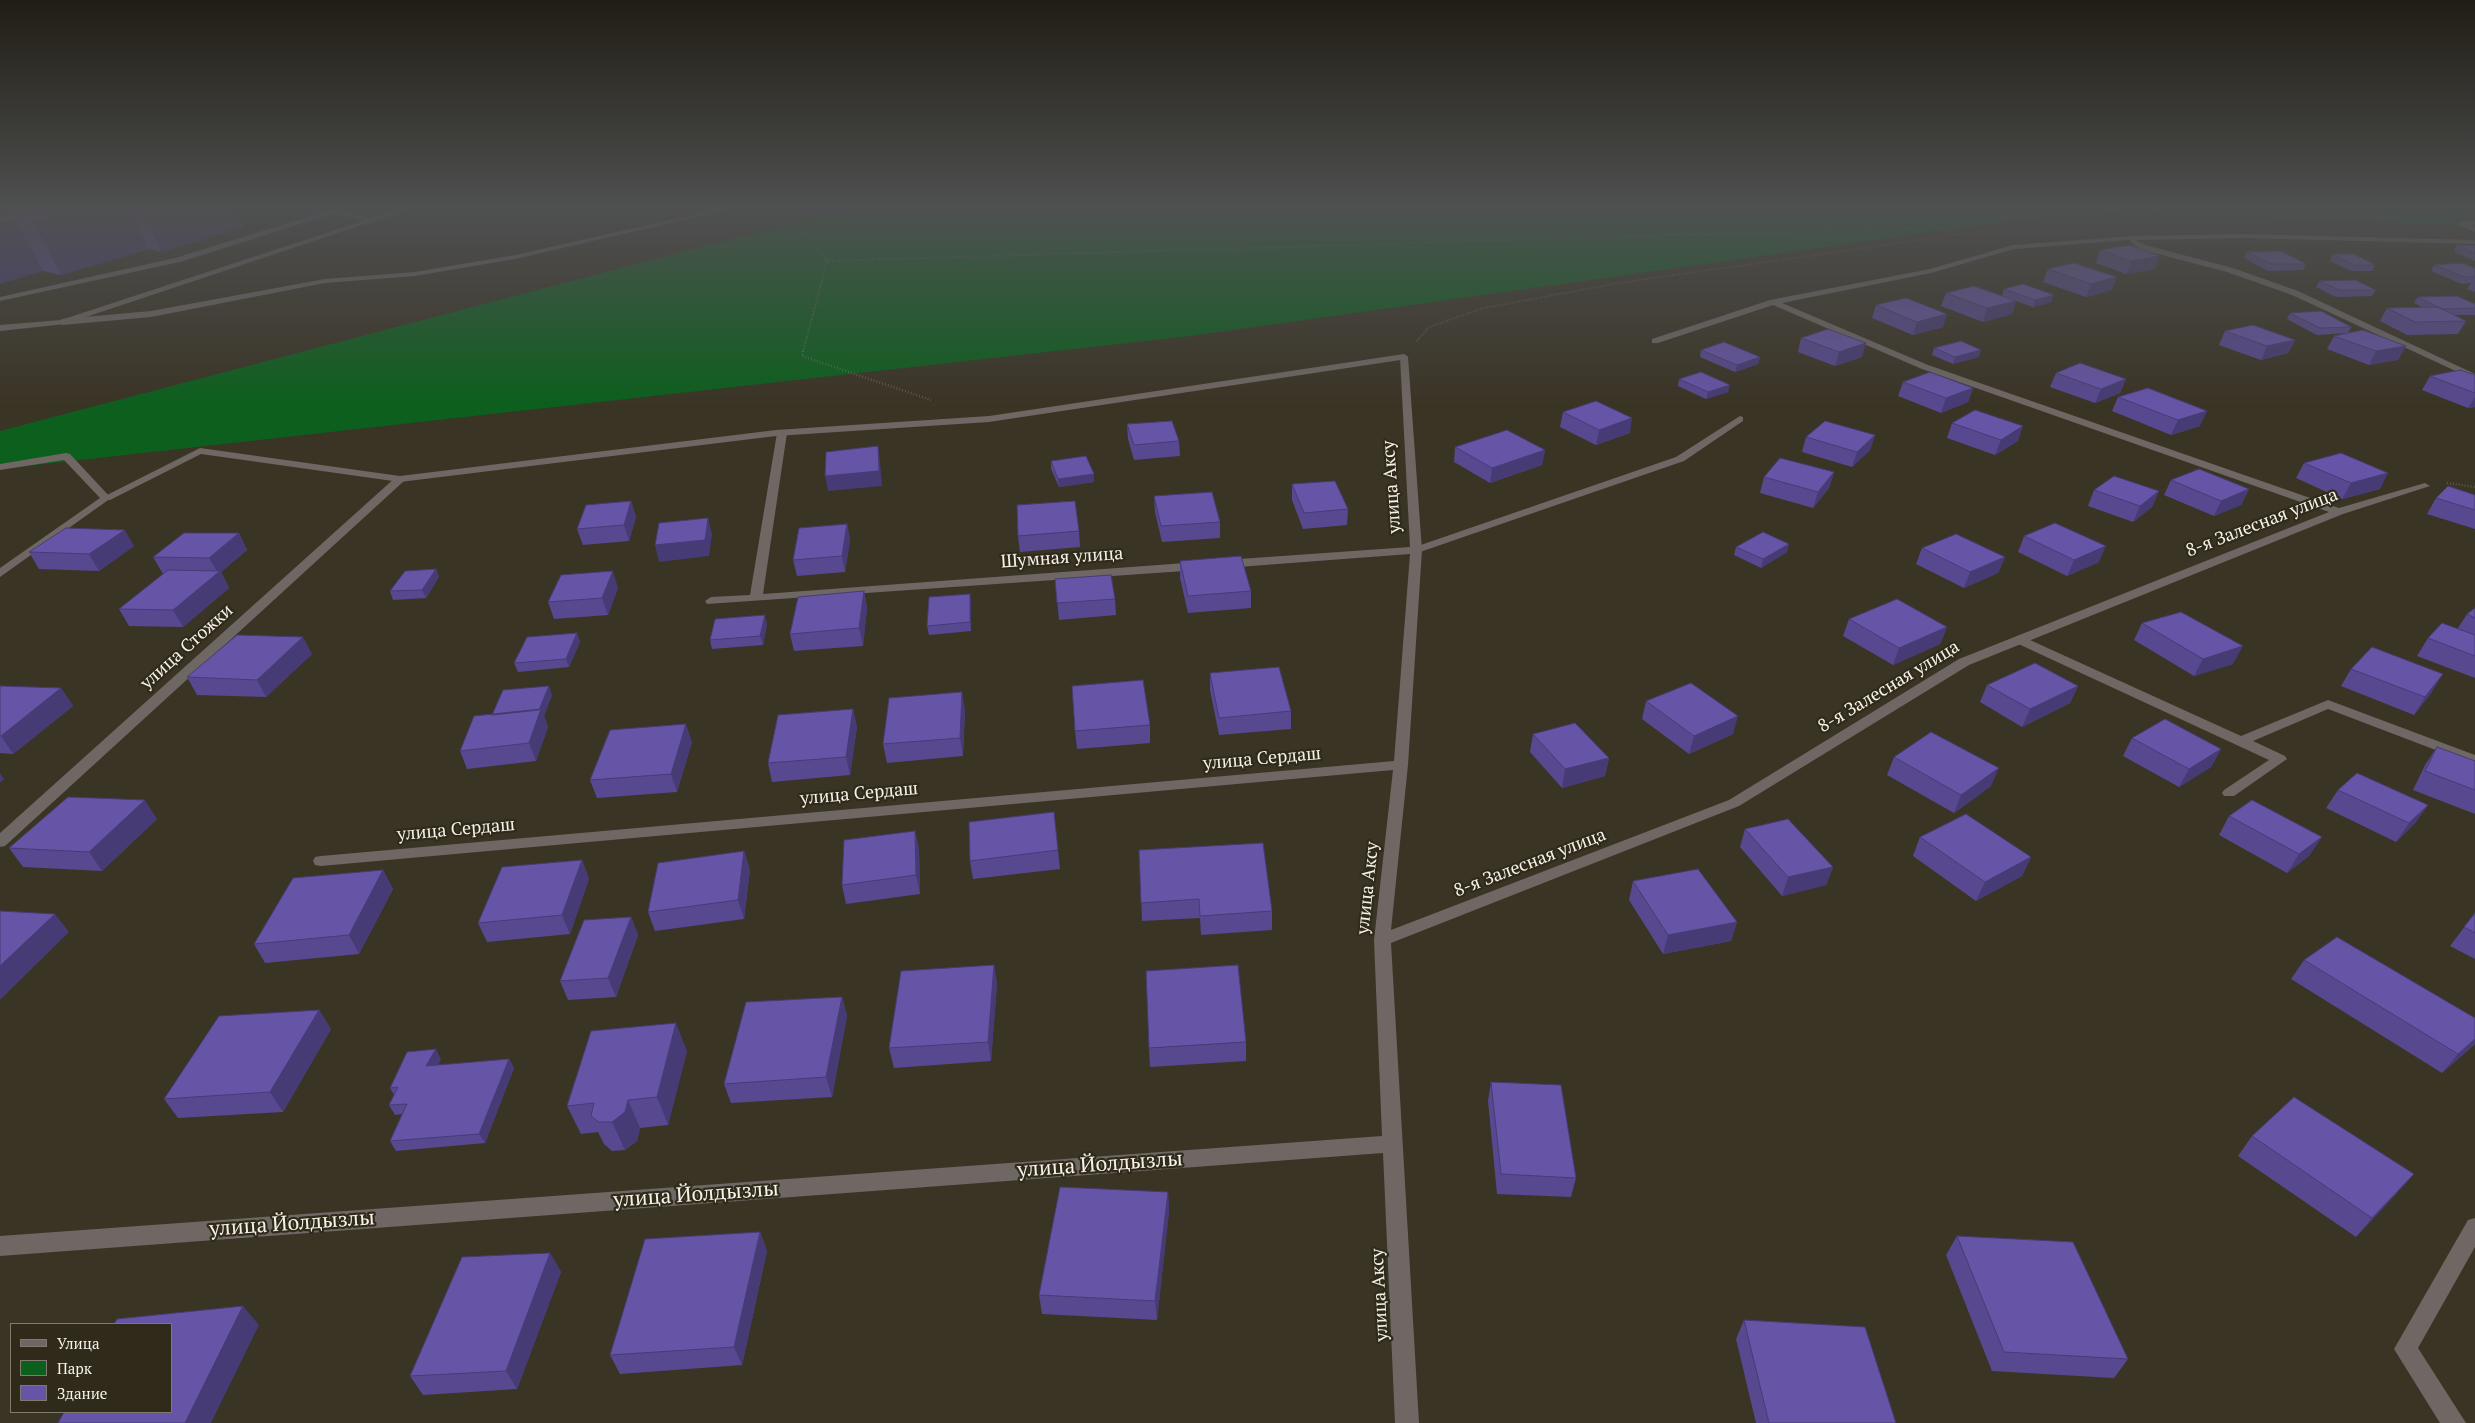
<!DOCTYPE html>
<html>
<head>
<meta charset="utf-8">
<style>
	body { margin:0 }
	#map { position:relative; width:2475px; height:1423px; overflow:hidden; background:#3a3425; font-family:"PT Serif",serif }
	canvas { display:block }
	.legend { position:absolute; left:10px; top:1323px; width:162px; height:90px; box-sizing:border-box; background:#302a1b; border:1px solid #7f7a6d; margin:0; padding:6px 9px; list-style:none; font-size:15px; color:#f6f2e8 }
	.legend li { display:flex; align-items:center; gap:10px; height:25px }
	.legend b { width:25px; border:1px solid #7f7a6d }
</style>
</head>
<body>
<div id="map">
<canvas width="2475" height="1423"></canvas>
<ul class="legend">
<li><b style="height:6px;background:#6f6763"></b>Улица</li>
<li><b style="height:14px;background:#0c5f1d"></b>Парк</li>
<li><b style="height:14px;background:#6654a7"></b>Здание</li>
</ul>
</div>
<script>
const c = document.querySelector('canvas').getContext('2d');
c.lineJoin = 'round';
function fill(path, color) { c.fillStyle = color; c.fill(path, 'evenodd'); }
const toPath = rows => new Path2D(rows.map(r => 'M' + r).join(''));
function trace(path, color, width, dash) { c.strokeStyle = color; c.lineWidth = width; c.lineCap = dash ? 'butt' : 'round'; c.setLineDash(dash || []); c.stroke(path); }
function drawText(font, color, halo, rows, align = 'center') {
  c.font = font + ' "PT Serif",serif'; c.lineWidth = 4.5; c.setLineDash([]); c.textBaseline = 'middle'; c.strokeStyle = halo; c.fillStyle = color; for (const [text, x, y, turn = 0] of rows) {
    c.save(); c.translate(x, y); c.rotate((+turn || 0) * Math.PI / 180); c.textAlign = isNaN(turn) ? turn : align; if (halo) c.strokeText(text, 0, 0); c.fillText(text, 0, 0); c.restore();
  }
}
const green = toPath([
	[846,209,2475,209,2475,226,2091,210,1190,336,0,469,0,431]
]);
const pathFar1 = toPath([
	[788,209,827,261,803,352],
	[2179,217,2183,209],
	[827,261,1935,227,1955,234],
	[1417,341,1429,327,1484,308,1619,283,1990,230]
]);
const path = toPath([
	[803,351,802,356,931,400],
	[2447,483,2475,487]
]);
const service = toPath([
	[333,209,344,209,340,211,377,220,373,222,332,214,180,262,0,301,0,297,175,258,333,209],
	[719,209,732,209,515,259,415,276,325,283,151,317,62,325,58,322,62,319,151,311,325,279,415,272,515,255,719,209],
	[1404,354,1408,357,1407,359,989,422,776,436,400,482,201,454,110,500,102,500,101,498,200,448,400,476,776,430,989,416,1404,354],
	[1740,416,1743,417,1743,421,1684,461,1420,552,1412,552,1410,550,1412,548,1676,457,1740,416],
	[2019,635,2241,736,2328,700,2475,755,2475,765,2328,709,2253,741,2285,756,2287,759,2234,796,2224,796,2222,793,2224,790,2269,760,2014,642,2013,639,2019,635]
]);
const minor = toPath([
	[399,209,410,209,65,324,0,331,0,325,61,320,399,209],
	[2462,221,2475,221,2475,225,2471,225,2475,227,2475,232,2459,225,2458,223,2462,221],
	[2245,234,2475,240,2475,244,2245,238,2136,240,2145,245,2233,268,2298,291,2475,374,2475,380,2292,295,2227,272,2139,249,2129,240,2014,249,1931,273,1782,303,1928,365,2339,508,2425,483,2430,486,2343,514,1969,665,1739,806,1391,943,1419,1423,1395,1423,1383,1153,0,1256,0,1236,1382,1136,1374,940,1393,770,321,866,315,865,313,861,315,857,321,856,1394,761,1410,554,1225,568,1219,564,1225,560,1410,547,1400,357,1404,354,1408,357,1422,550,1408,765,1391,930,1729,800,1959,659,2329,512,1922,369,1773,305,1658,343,1652,343,1652,339,1770,300,1930,269,2013,245,2132,236,2245,234],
	[782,430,787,433,763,594,1199,562,1205,566,1199,570,707,604,705,601,711,597,750,595,777,433,782,430],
	[66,453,70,454,111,498,0,577,0,568,100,498,64,460,0,470,0,464,66,453],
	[400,476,405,479,404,481,5,846,0,847,0,833,396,477,400,476],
	[2475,1218,2475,1247,2418,1348,2466,1423,2440,1423,2394,1349,2468,1220,2475,1218]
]);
const wall = toPath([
	[30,209,236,209,244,227,161,252,149,249,61,275,43,271,2,216],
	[2457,245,2475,245,2475,261,2454,252],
	[2100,250,2155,269,2126,274,2096,263],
	[2247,252,2306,264,2303,270,2268,271,2244,258],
	[2333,254,2375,265,2372,271,2351,271,2330,261],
	[2434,265,2475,268,2475,292,2467,289,2471,283,2462,284,2431,271],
	[2048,269,2112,290,2086,297,2043,282],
	[2320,281,2376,290,2372,296,2336,297,2316,287],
	[2004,289,2054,295,2051,302,2033,307,2016,301,2012,314,1983,322,1941,306,1946,293,2002,296],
	[2418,297,2475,304,2475,315,2454,315,2466,321,2458,334,2407,335,2380,321,2387,308,2422,307,2414,303],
	[1876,305,1943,327,1913,335,1872,318],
	[2290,313,2351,327,2348,333,2406,346,2398,360,2369,365,2327,349,2334,336,2346,333,2317,335,2287,319],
	[2225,331,2295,340,2288,353,2261,360,2219,345],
	[1801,338,1862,357,1835,366,1798,352],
	[1934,348,1979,357,1953,364,1932,355],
	[1701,350,1760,357,1758,364,1735,372,1700,357],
	[2056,373,2126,379,2120,393,2095,403,2050,387],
	[2475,375,2475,407,2468,408,2422,390,2430,376],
	[1679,379,1728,392,1706,399,1678,386],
	[1903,382,1973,388,1968,402,1941,413,1898,396],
	[2118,397,2200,426,2171,435,2112,411],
	[1563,412,1630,433,1596,445,1560,427],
	[1952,423,2018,441,1995,455,1947,438],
	[1127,424,1179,441,1180,456,1134,460,1128,439],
	[1875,435,1870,450,1852,467,1802,452,1806,437],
	[1455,447,1545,450,1542,465,1490,483,1454,462],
	[1051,461,1094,474,1094,482,1059,487,1051,469],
	[2304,463,2380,489,2342,499,2296,478],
	[1834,472,1829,488,1813,508,1760,493,1764,477],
	[2171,480,2249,489,2241,505,2214,516,2164,495],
	[1292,484,1348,509,1347,525,1303,529,1292,500],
	[2094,490,2159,491,2152,507,2133,522,2088,506],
	[2475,495,2475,529,2427,514,2436,498],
	[1154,496,1220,522,1220,538,1162,542,1155,512],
	[631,501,636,517,629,541,583,545,577,529],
	[847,524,850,540,845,572,797,576,793,560],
	[1079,531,1080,547,1020,552,1018,536],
	[239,533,247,550,221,572,229,588,183,627,129,626,119,609,164,574,163,574,153,557],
	[2024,536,2099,562,2067,576,2018,552],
	[1789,544,1787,552,1761,568,1734,555,1736,547],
	[134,546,99,571,39,569,29,552],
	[1922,548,2005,557,1998,573,1964,588,1916,564],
	[1180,561,1251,591,1251,608,1188,613,1180,578],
	[436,569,439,577,426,598,393,600,390,591],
	[1055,579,1115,599,1116,615,1059,620],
	[618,588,608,615,554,619,548,602],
	[864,591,867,608,863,646,794,651,790,634],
	[971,602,971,631,929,635,927,626],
	[2475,608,2475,678,2417,656,2428,638,2458,628,2467,614],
	[1849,619,1947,627,1940,644,1893,665,1843,636],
	[2142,623,2233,664,2194,676,2134,640],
	[767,624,763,645,712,649,710,640],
	[577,633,580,642,569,667,518,672,514,663],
	[312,654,266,697,197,695,187,677],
	[2351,669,2432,692,2414,715,2341,686],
	[1210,673,1291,711,1291,729,1219,735,1210,690],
	[1987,685,2078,686,2070,703,2022,727,1980,702],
	[0,686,61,688,73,706,13,754,0,753],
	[552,695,544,716,548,727,536,761,467,769,460,751],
	[1646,701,1733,734,1689,754,1642,719],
	[853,709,857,727,850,775,772,782,768,763],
	[965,710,963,756,887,763,883,744],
	[1150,725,1150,743,1077,749,1075,731],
	[1533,734,1609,758,1605,776,1562,788,1530,752],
	[2132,738,2221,749,2211,767,2179,787,2123,756],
	[692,742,677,792,597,798,590,780],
	[2437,747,2475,761,2475,814,2413,790,2425,765],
	[1894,757,1991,786,1954,813,1887,775],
	[2338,790,2428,805,2415,823,2396,842,2326,808],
	[1054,812,1060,869,973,879,970,861],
	[2229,816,2310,855,2287,873,2219,835],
	[157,819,102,871,23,867,9,848],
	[1745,829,1833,867,1826,885,1782,896,1740,847],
	[915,831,919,849,920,894,846,904,842,885],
	[1920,837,2031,857,2022,876,1976,901,1913,856],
	[1139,850,1272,911,1272,930,1201,935,1200,918,1142,921],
	[744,851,750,870,744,919,655,931,648,912],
	[582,860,589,879,570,934,487,942,478,923],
	[383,870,393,889,359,954,265,963,254,944],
	[1633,881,1737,922,1731,941,1663,954,1629,900],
	[2475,913,2475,959,2450,946],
	[631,917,638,935,616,997,568,1000,560,981],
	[2304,960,2475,1018,2475,1044,2442,1073,2291,979],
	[994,965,997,984,991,1061,894,1068,889,1048],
	[842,997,847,1016,832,1097,731,1103,724,1084],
	[319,1010,331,1029,283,1112,178,1118,164,1099],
	[1246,1042,1246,1061,1150,1067,1149,1048],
	[687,1051,668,1125,640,1128,637,1141,625,1150,612,1151,604,1144,598,1132,581,1134,567,1106],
	[441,1059,438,1065,509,1059,514,1068,485,1143,396,1151,390,1141,402,1114,395,1115,389,1105,394,1095,390,1088],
	[1491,1082,1576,1178,1571,1197,1497,1194,1488,1101],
	[2252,1136,2397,1193,2356,1237,2238,1156],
	[1168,1192,1169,1211,1157,1320,1042,1314,1039,1295],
	[760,1232,767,1251,742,1365,620,1374,610,1355],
	[1957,1236,2128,1359,2114,1378,1992,1371,1946,1255],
	[550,1253,561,1272,517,1389,423,1395,410,1376],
	[1744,1320,1896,1423,1756,1423,1736,1339]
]);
const shadedWall = toPath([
	[82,209,130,209,149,249,61,275,33,222],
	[141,209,236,209,244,227,161,252],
	[15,219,43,271,0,284,0,223],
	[2160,256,2155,269,2126,274,2131,261],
	[2117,277,2112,290,2086,297,2091,284],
	[2054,295,2051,302,2033,307,2035,300],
	[2016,301,2012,314,1983,322,1987,308],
	[1947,314,1943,327,1913,335,1917,322],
	[2295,340,2288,353,2261,360,2267,346],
	[1866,343,1862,357,1835,366,1839,352],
	[2406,346,2398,360,2369,365,2376,351],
	[1981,350,1979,357,1953,364,1955,357],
	[1760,357,1758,364,1735,372,1737,365],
	[2126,379,2120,393,2095,403,2101,389],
	[1730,385,1728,392,1706,399,1708,392],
	[1973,388,1968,402,1941,413,1946,398],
	[2475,397,2475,407,2468,408],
	[2207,411,2200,426,2171,435,2178,420],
	[1632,418,1630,433,1596,445,1599,430],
	[2023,426,2018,441,1995,455,2001,440],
	[1875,435,1870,450,1852,467,1857,452],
	[878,446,880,462,882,486,828,491,825,476],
	[1545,450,1542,465,1490,483,1492,468],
	[1834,472,1829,488,1813,508,1818,492],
	[2388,473,2380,489,2342,499,2351,483],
	[1094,474,1094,482,1059,487,1058,479],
	[2249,489,2241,505,2214,516,2221,501],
	[2159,491,2152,507,2133,522,2140,506],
	[631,501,636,517,629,541,624,525],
	[708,518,712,534,709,556,659,562,655,545],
	[847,524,850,540,845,572,842,556],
	[125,530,134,546,99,571,89,554],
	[239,533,247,550,221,572,229,588,183,627,173,610,218,573,209,558],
	[1789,544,1787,552,1761,568,1763,559],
	[2106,546,2099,562,2067,576,2074,560],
	[2005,557,1998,573,1964,588,1970,572],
	[436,569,439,577,426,598,422,590],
	[613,571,618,588,608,615,602,598],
	[864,591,867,608,863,646,859,628],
	[970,594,971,602,971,631,970,622],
	[765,615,767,624,763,645,760,636],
	[1947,627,1940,644,1893,665,1899,648],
	[577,633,580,642,569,667,566,659],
	[303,637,312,654,266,697,257,680],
	[2243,646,2233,664,2194,676,2203,659],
	[2443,674,2432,692,2414,715,2425,697],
	[549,686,552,695,544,716,548,727,536,761,529,743,538,712],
	[2078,686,2070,703,2022,727,2030,709],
	[61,688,73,706,13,754,1,736],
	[962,692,965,710,963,756,960,738],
	[853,709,857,727,850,775,846,757],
	[1738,716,1733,734,1689,754,1694,736],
	[686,724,692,742,677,792,671,774],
	[2221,749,2211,767,2179,787,2189,769],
	[1609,758,1605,776,1562,788,1565,769],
	[1999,768,1991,786,1954,813,1961,795],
	[0,773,4,779,0,783],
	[145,800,157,819,102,871,89,852],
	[2428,805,2415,823,2396,842,2409,823],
	[915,831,919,849,920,894,916,875],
	[2322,837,2310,855,2287,873,2299,854],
	[744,851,750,870,744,919,738,900],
	[2031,857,2022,876,1976,901,1985,882],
	[582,860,589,879,570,934,562,915],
	[1833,867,1826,885,1782,896,1788,877],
	[383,870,393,889,359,954,349,935],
	[55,914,69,932,0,1000,0,966],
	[631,917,638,935,616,997,608,978],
	[1737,922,1731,941,1663,954,1668,935],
	[994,965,997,984,991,1061,988,1042],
	[842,997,847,1016,832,1097,826,1077],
	[319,1010,331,1029,283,1112,270,1092],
	[676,1023,687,1051,668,1125,657,1097],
	[2475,1039,2475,1044,2473,1045,2442,1073,2458,1054],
	[436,1049,441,1059,432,1075,426,1066],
	[509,1059,514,1068,485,1143,479,1134],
	[628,1100,640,1128,637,1141,625,1150,612,1122],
	[2414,1174,2397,1193,2356,1237,2372,1218],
	[1168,1192,1169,1211,1157,1320,1155,1301],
	[760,1232,767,1251,742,1365,734,1347],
	[550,1253,561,1272,517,1389,506,1371],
	[243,1306,259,1325,211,1423,185,1423]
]);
const building = toPath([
	[30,209,82,209,33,222,15,219,0,223,0,216,2,216,30,209],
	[2129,245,2160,256,2131,261,2100,250,2129,245],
	[2457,245,2475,245,2475,253,2457,245],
	[2281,251,2306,264,2271,264,2247,252,2281,251],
	[2333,254,2354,254,2375,265,2354,265,2333,254],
	[2074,263,2117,277,2091,284,2048,269,2074,263],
	[2462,263,2475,268,2475,277,2465,277,2434,265,2462,263],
	[2355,280,2376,290,2339,290,2320,281,2355,280],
	[2023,284,2054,295,2035,300,2004,289,2023,284],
	[1974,286,2016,301,1987,308,1946,293,1974,286],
	[2457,296,2475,304,2475,308,2442,309,2418,297,2457,296],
	[1906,298,1947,314,1917,322,1876,305,1906,298],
	[2438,307,2466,321,2415,322,2387,308,2438,307],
	[2321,311,2351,327,2320,328,2290,313,2321,311],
	[2253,325,2295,340,2267,346,2225,331,2253,325],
	[1828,329,1866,343,1839,352,1801,338,1828,329],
	[2363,330,2406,346,2376,351,2334,336,2363,330],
	[1961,341,1981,350,1955,357,1934,348,1961,341],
	[1724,342,1760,357,1737,365,1701,350,1724,342],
	[2080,363,2126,379,2101,389,2056,373,2080,363],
	[2460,370,2475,375,2475,393,2430,376,2460,370],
	[1701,372,1730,385,1708,392,1679,379,1701,372],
	[1930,372,1973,388,1946,398,1903,382,1930,372],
	[2148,388,2207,411,2178,420,2118,397,2148,388],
	[1596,401,1632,418,1599,430,1563,412,1596,401],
	[1975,410,2023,426,2001,440,1952,423,1975,410],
	[1172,421,1179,441,1134,445,1127,424,1172,421],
	[1825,421,1875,435,1857,452,1806,437,1825,421],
	[1507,430,1545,450,1492,468,1455,447,1507,430],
	[878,446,879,471,825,476,826,452,878,446],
	[2341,453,2388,473,2351,483,2304,463,2341,453],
	[1086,456,1094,474,1058,479,1051,461,1086,456],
	[1780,458,1834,472,1818,492,1764,477,1780,458],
	[2199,469,2249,489,2221,501,2171,480,2199,469],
	[2114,476,2159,491,2140,506,2094,490,2114,476],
	[1335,481,1348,509,1304,513,1292,484,1335,481],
	[2448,486,2475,495,2475,510,2436,498,2448,486],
	[1212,492,1220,522,1161,526,1154,496,1212,492],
	[631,501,624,525,577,529,586,505,631,501],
	[1075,501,1079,531,1018,536,1017,505,1075,501],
	[708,518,705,540,655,545,659,523,708,518],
	[2055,523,2106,546,2074,560,2024,536,2055,523],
	[847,524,842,556,793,560,799,528,847,524],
	[66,528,125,530,89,554,29,552,66,528],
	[1763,532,1789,544,1763,559,1736,547,1763,532],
	[184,533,239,533,209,558,153,557,184,533],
	[1956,534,2005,557,1970,572,1922,548,1956,534],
	[1241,556,1251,591,1188,596,1180,561,1241,556],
	[436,569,422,590,390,591,405,571,436,569],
	[168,570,220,571,173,610,119,609,168,570],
	[613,571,602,598,548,602,561,575,613,571],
	[1111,575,1115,599,1057,603,1055,579,1111,575],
	[864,591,859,628,790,634,798,597,864,591],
	[970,594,970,622,927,626,929,597,970,594],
	[1897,599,1947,627,1899,648,1849,619,1897,599],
	[2475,608,2475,618,2467,614,2475,608],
	[2181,612,2243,646,2203,659,2142,623,2181,612],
	[765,615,760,636,710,640,715,619,765,615],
	[2442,623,2475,635,2475,656,2428,638,2442,623],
	[577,633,566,659,514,663,527,637,577,633],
	[237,635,303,637,257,680,187,677,237,635],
	[2372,647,2443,674,2425,697,2351,669,2372,647],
	[2035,663,2078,686,2030,709,1987,685,2035,663],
	[1279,667,1291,711,1219,718,1210,673,1279,667],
	[1143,680,1150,725,1075,731,1072,686,1143,680],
	[1691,683,1738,716,1694,736,1646,701,1691,683],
	[0,686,61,688,1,736,0,736,0,686],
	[549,686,539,710,492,715,503,690,549,686],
	[962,692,960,738,883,744,889,698,962,692],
	[541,709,529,743,460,751,474,716,541,709],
	[853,709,846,757,768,763,778,715,853,709],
	[2165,719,2221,749,2189,769,2132,738,2165,719],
	[1575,723,1609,758,1565,769,1533,734,1575,723],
	[686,724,671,774,590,780,610,730,686,724],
	[1931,732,1999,768,1961,795,1894,757,1931,732],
	[2437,747,2475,761,2475,790,2425,771,2437,747],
	[2357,773,2428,805,2409,823,2338,790,2357,773],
	[68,797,145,800,89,852,9,848,68,797],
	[2252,800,2322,837,2299,854,2229,816,2252,800],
	[1054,812,1058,850,970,861,969,822,1054,812],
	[1966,814,2031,857,1985,882,1920,837,1966,814],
	[1788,819,1833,867,1788,877,1745,829,1788,819],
	[915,831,916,875,842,885,844,840,915,831],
	[1263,843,1272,911,1200,916,1199,899,1141,903,1139,850,1263,843],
	[744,851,738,900,648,912,658,863,744,851],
	[582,860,562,915,478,923,502,867,582,860],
	[1698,869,1737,922,1668,935,1633,881,1698,869],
	[383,870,349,935,254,944,293,878,383,870],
	[0,911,55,914,0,966,0,911],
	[2475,913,2475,933,2464,927,2475,913],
	[631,917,608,978,560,981,584,920,631,917],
	[2337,937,2475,1018,2475,1039,2458,1054,2304,960,2337,937],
	[994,965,988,1042,889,1048,901,971,994,965],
	[1238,965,1246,1042,1149,1048,1146,971,1238,965],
	[842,997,826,1077,724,1084,746,1002,842,997],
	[319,1010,270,1092,164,1099,219,1016,319,1010],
	[676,1023,657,1097,628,1100,625,1112,612,1122,599,1122,591,1116,594,1103,567,1106,591,1031,676,1023],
	[436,1049,426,1066,509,1059,479,1134,390,1141,407,1104,389,1105,398,1087,390,1088,407,1052,436,1049],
	[1491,1082,1561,1085,1576,1178,1501,1174,1491,1082],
	[2294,1097,2414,1174,2372,1218,2252,1136,2294,1097],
	[1060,1187,1168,1192,1155,1301,1039,1295,1060,1187],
	[760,1232,734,1347,610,1355,645,1239,760,1232],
	[1957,1236,2073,1242,2128,1359,2004,1352,1957,1236],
	[550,1253,506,1371,410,1376,462,1257,550,1253],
	[243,1306,185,1423,58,1423,64,1412,171,1412,171,1324,114,1324,117,1319,243,1306],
	[1744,1320,1865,1327,1896,1423,1769,1423,1744,1320]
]);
const streetNames = [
	["улица Аксу",1392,487,-94],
	["8-я Залесная улица",2262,523,-21],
	["Шумная улица",1062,558,-4],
	["улица Стожки",187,647,-42],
	["8-я Залесная улица",1889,687,-31],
	["улица Сердаш",1262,759,-5],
	["улица Сердаш",859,794,-5],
	["улица Сердаш",456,830,-5],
	["8-я Залесная улица",1530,863,-21],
	["улица Аксу",1368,888,-84],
	["улица Аксу",1380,1295,-93]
];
const nearStreetnames = [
	["улица Йолдызлы",1100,1165,-4],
	["улица Йолдызлы",696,1195,-4],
	["улица Йолдызлы",292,1224,-4]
];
fill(green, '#0c5f1d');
trace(pathFar1, '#7d786b', 2, [0.5, 2]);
trace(path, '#7d786b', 2.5, [0.5, 2.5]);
fill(service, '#6f6763');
fill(minor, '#6f6763');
fill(wall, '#584890');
fill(shadedWall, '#473b75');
fill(building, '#6654a7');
trace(building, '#473b75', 1);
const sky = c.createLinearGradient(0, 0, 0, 408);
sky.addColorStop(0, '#201d14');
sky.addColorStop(0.51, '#4f5051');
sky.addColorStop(1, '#4f505100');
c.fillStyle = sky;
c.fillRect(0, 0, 2475, 408);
drawText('18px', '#f6f2e8', '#302a1b', streetNames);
drawText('21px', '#f6f2e8', '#302a1b', nearStreetnames);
</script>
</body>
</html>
